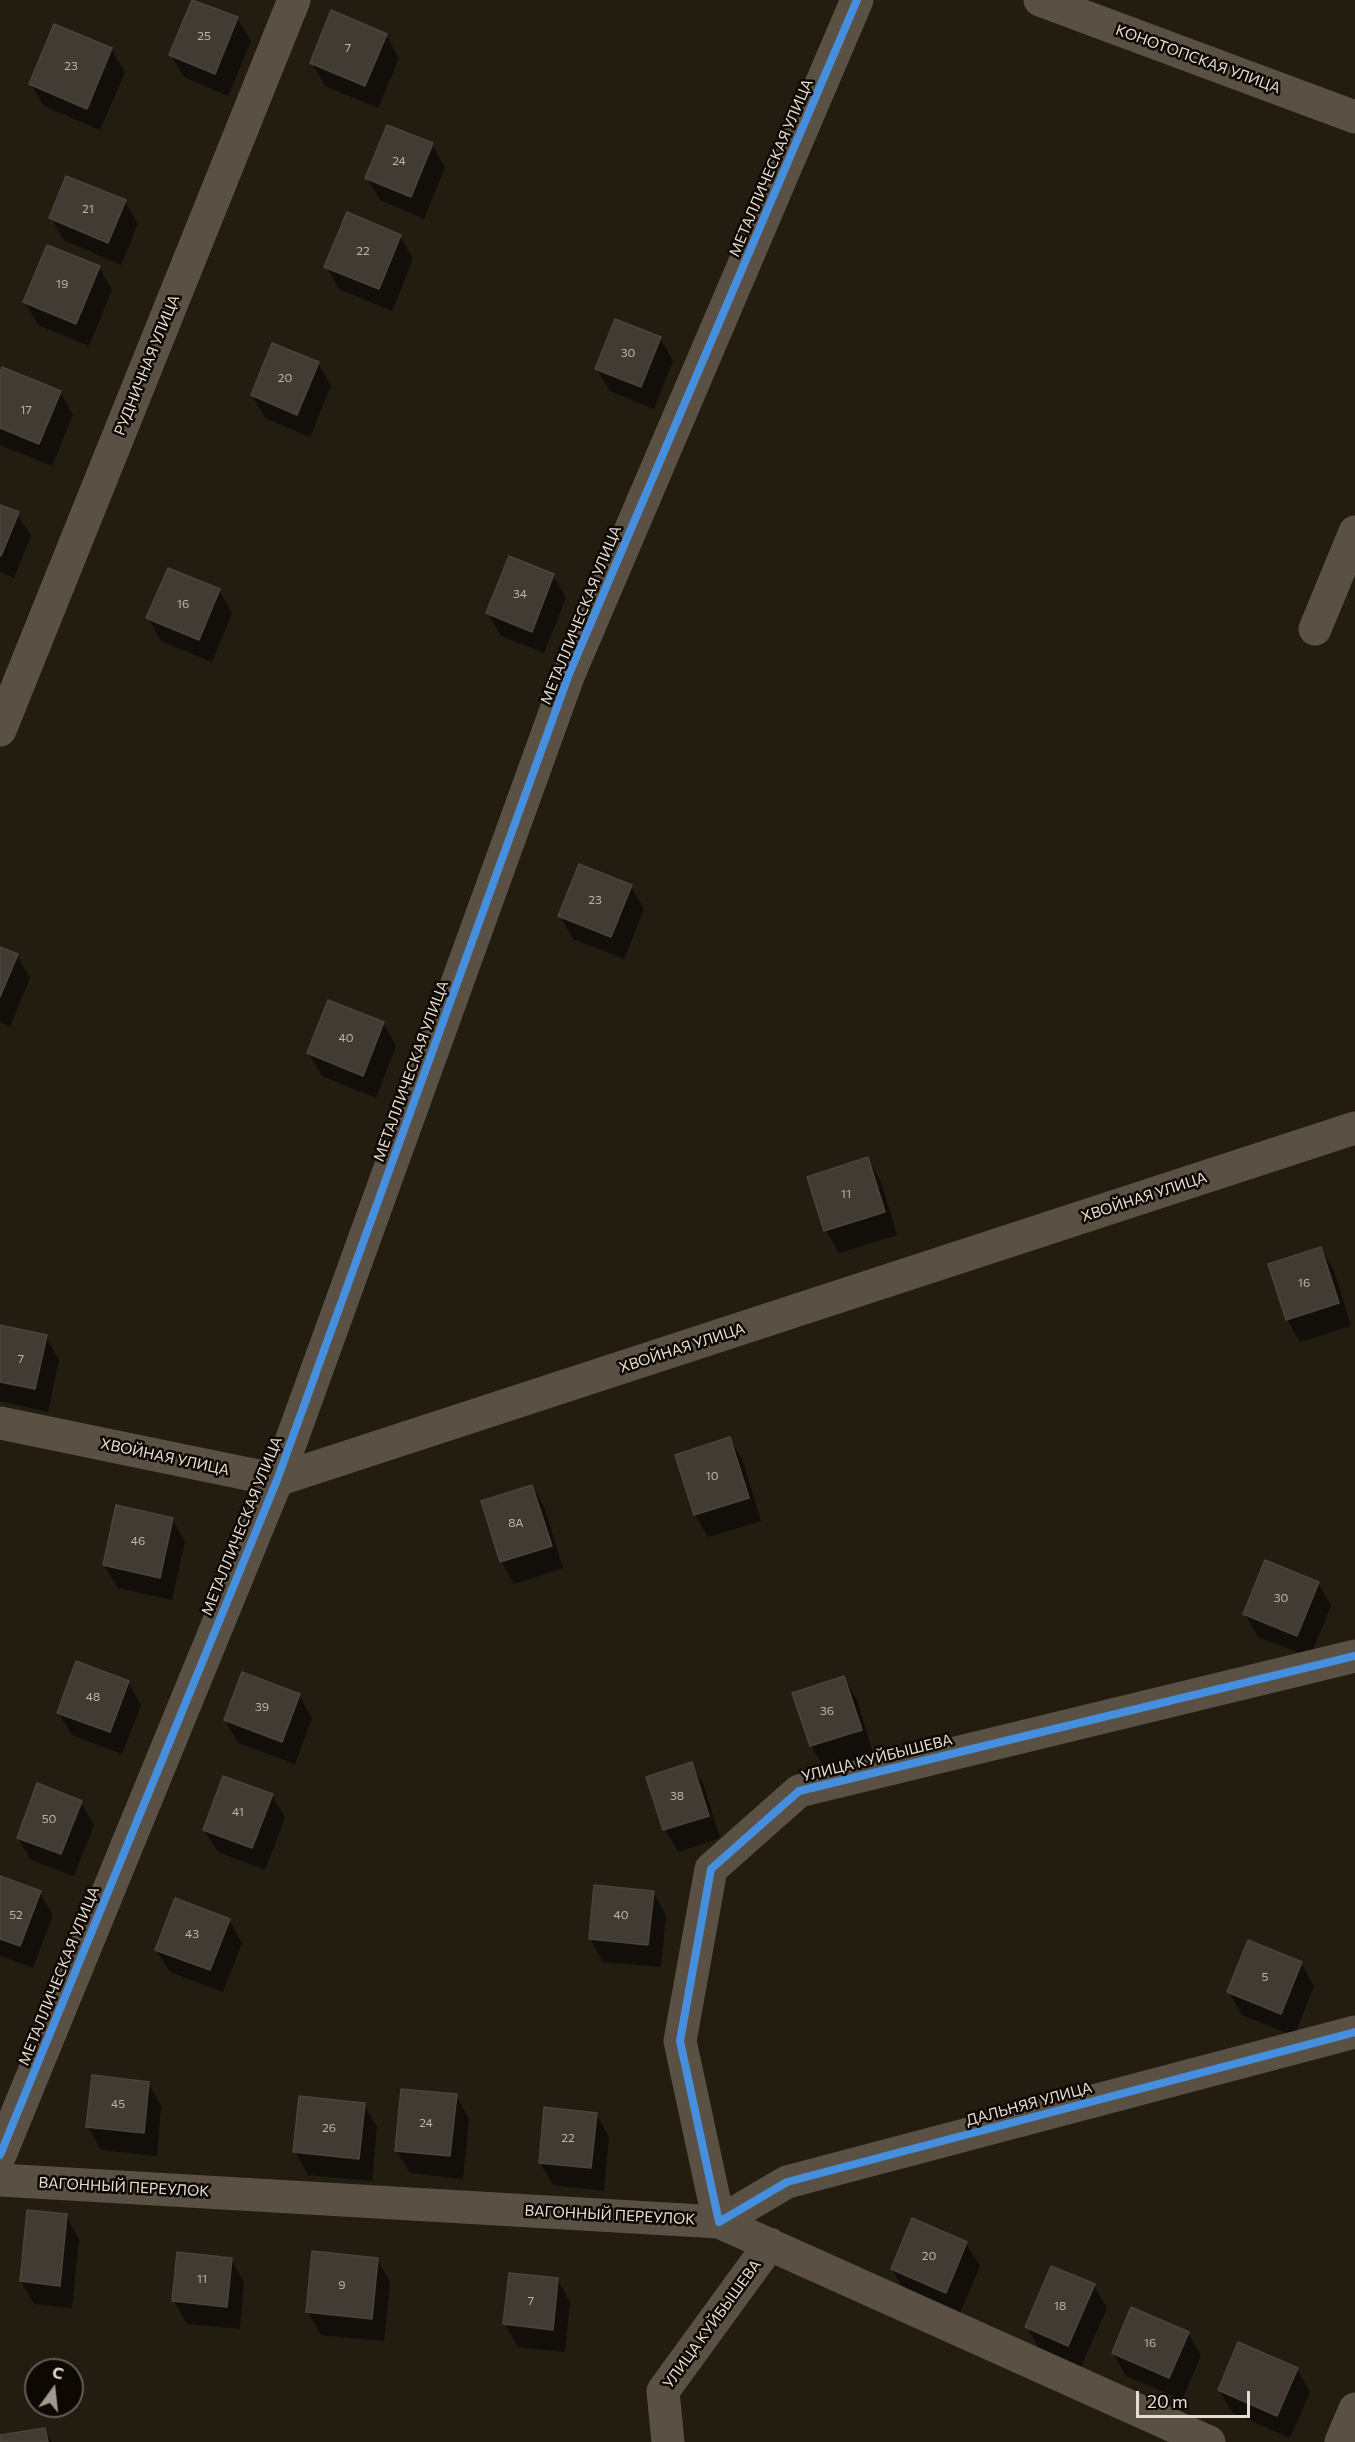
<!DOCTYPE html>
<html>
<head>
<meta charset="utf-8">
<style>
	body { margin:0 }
	#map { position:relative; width:1355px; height:2442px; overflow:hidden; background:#221c11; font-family:Commissioner,sans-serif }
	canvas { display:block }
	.north { position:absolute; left:24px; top:2358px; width:60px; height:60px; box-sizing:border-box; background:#0e0803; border:2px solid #645d55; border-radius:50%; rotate:15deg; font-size:16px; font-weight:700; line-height:24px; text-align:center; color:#e5dcd1 }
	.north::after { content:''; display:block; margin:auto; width:21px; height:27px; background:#a1998e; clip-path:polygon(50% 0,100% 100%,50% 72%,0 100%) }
	.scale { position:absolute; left:1136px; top:2391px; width:114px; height:27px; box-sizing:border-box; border:3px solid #e5dcd1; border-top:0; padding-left:8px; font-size:18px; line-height:21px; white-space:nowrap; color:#e5dcd1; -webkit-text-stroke:4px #0e0803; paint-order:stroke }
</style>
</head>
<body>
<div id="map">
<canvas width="1355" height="2442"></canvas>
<div class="north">С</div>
<div class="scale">20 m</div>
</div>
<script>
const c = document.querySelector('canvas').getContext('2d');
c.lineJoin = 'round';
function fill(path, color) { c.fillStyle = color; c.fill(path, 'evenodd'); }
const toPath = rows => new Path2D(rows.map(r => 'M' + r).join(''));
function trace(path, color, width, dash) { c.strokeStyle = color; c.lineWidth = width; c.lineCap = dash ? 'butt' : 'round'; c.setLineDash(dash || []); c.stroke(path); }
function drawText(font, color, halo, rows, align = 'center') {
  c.font = font + ' Commissioner,sans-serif'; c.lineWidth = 5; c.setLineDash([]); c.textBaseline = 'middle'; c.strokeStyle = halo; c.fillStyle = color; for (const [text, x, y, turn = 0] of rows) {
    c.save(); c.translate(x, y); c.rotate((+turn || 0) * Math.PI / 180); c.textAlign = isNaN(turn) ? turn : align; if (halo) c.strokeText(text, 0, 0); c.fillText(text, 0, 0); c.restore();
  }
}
const shadow = toPath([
	[193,0,237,18,251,41,228,96,184,77,171,55],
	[386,35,399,58,378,108,325,86,312,63],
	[111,49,125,72,100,130,44,106,31,84],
	[432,145,445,167,424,219,380,200,367,178],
	[125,202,138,224,121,265,64,240,51,218],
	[400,236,413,259,392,311,339,289,326,266],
	[99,267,112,290,89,346,38,325,25,302],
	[660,338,673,361,654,409,610,391,597,369],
	[318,363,331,386,310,437,265,418,252,395],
	[0,377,60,392,73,415,52,466,0,445],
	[0,506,17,514,31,536,14,578,0,572],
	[553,575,566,598,544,653,501,636,488,613],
	[219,590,232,613,212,662,161,641,148,618],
	[631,886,644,909,624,959,573,939,560,916],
	[0,949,17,956,30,978,10,1027,0,1022],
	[383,1023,396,1046,376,1098,322,1076,309,1053],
	[868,1159,881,1182,897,1235,839,1253,826,1230],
	[1321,1248,1334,1271,1351,1326,1300,1342,1287,1319],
	[0,1327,46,1337,59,1360,48,1412,0,1401],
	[730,1439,743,1461,761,1521,708,1537,695,1515,677,1456],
	[532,1486,545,1509,563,1568,514,1584,501,1561],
	[172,1519,185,1542,172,1600,118,1588,104,1565],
	[1318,1583,1331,1606,1310,1657,1258,1637,1245,1614],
	[844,1678,857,1700,873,1753,824,1768,811,1745],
	[128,1682,141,1705,122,1754,72,1735,58,1712],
	[299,1695,312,1718,295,1764,238,1743,225,1720],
	[691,1764,704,1786,720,1838,678,1852,665,1829],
	[272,1795,285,1818,265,1870,218,1852,204,1830],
	[81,1802,94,1825,74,1876,31,1860,18,1838],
	[0,1877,39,1892,53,1915,33,1968,0,1956],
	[653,1892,666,1915,661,1967,603,1962,590,1939],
	[229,1920,242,1943,223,1992,170,1972,156,1950],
	[1301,1963,1314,1986,1294,2036,1242,2015,1229,1992],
	[148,2083,161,2106,157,2156,101,2150,88,2127],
	[456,2096,469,2119,463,2179,410,2173,396,2150],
	[364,2105,377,2127,372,2181,308,2175,295,2152],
	[596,2114,609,2137,604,2191,553,2185,540,2163],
	[66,2216,79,2239,72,2308,34,2304,21,2281],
	[913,2220,966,2244,980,2266,959,2315,905,2292,892,2269],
	[231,2259,244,2282,240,2329,187,2324,174,2301],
	[377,2259,390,2282,384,2341,321,2335,308,2312],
	[557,2279,570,2302,565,2352,518,2347,505,2324],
	[1094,2286,1107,2308,1081,2367,1040,2350,1027,2327],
	[1188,2333,1201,2356,1182,2400,1126,2376,1113,2353],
	[1297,2369,1310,2392,1290,2438,1233,2413,1219,2390],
	[44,2429,52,2442,0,2442,0,2437]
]);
const building = toPath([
	[192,0,238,17,215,74,169,55,192,0],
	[331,10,387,34,365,86,310,63,331,10],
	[54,24,112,48,87,109,29,84,54,24],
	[387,125,433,143,411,197,365,178,387,125],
	[66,176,126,200,108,243,49,218,66,176],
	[347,212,401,235,379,289,324,267,347,212],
	[47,245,100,266,76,324,23,302,47,245],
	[615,319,661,337,641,387,595,369,615,319],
	[272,343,319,362,297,415,251,395,272,343],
	[2,367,61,391,39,444,0,428,0,373,2,367],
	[0,505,19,512,1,556,0,555,0,505],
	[509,556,554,574,532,632,486,613,509,556],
	[168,568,220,589,199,640,146,618,168,568],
	[579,864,632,885,611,937,558,916,579,864],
	[0,947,18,954,0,997,0,947],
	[328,1000,384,1022,363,1076,307,1053,328,1000],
	[868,1157,885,1212,824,1231,807,1177,868,1157],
	[1321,1247,1339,1303,1286,1320,1268,1264,1321,1247],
	[0,1325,47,1335,35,1389,0,1382,0,1325],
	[730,1437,749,1498,694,1515,675,1455,730,1437],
	[532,1485,552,1546,500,1562,481,1501,532,1485],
	[116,1505,173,1518,160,1578,103,1565,116,1505],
	[1265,1560,1319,1582,1297,1636,1243,1614,1265,1560],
	[76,1661,129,1681,110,1732,57,1713,76,1661],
	[242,1672,300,1694,282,1742,224,1720,242,1672],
	[844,1676,862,1730,810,1746,792,1693,844,1676],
	[692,1762,709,1816,663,1830,646,1777,692,1762],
	[223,1776,273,1794,252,1848,203,1830,223,1776],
	[37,1783,82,1801,61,1854,17,1838,37,1783],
	[0,1876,41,1891,20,1946,0,1939,0,1876],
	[594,1885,654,1891,648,1945,589,1939,594,1885],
	[175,1898,230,1919,210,1970,155,1950,175,1898],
	[1248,1940,1302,1962,1281,2014,1227,1992,1248,1940],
	[92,2075,149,2082,144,2133,86,2127,92,2075],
	[401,2089,457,2094,450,2156,395,2151,401,2089],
	[299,2096,365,2103,359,2159,293,2152,299,2096],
	[544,2107,597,2113,591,2168,539,2163,544,2107],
	[27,2210,67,2214,60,2286,20,2281,27,2210],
	[912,2218,967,2242,946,2293,891,2269,912,2218],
	[312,2251,378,2258,372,2319,306,2312,312,2251],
	[177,2252,232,2258,227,2307,172,2301,177,2252],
	[1051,2266,1095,2284,1068,2346,1025,2327,1051,2266],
	[509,2273,558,2278,553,2330,503,2324,509,2273],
	[1131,2307,1189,2332,1169,2378,1112,2353,1131,2307],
	[1238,2342,1298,2368,1277,2416,1218,2390,1238,2342],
	[45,2428,48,2442,0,2442,0,2435,45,2428]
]);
const minor = toPath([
	[1040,0,1355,117],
	[1315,629,1355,532],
	[0,730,294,0],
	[0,1423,277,1480,1355,1128],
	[1355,1656,799,1791,711,1869,680,2041,719,2222,787,2182,1355,2032],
	[0,2155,277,1480,569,674,857,0],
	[0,2180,719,2222,1209,2442],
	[668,2442,663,2391,770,2244],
	[1341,2442,1355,2409]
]);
const cycleway = toPath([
	[1355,1656,799,1791,711,1869,680,2041,719,2222,787,2182,1355,2032],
	[0,2155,277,1480,569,674,857,0]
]);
const numberNames = [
	["25",204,36],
	["7",348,48],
	["23",71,66],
	["24",399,161],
	["21",88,209],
	["22",363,251],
	["19",62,284],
	["30",628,353],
	["20",285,378],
	["17",26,410],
	["34",520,594],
	["16",183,604],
	["23",595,900],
	["40",346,1038],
	["11",846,1194],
	["16",1304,1283],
	["7",21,1359],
	["10",712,1476],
	["8А",516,1523],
	["46",138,1541],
	["30",1281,1598],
	["48",93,1697],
	["39",262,1707],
	["36",827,1711],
	["38",677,1796],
	["41",238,1812],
	["50",49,1819],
	["52",16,1915],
	["40",621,1915],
	["43",192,1934],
	["5",1265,1977],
	["45",118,2104],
	["24",426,2123],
	["26",329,2128],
	["22",568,2138],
	["20",929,2256],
	["11",202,2279],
	["9",342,2285],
	["7",531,2301],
	["18",1060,2306],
	["16",1150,2343]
];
const streetNames = [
	["КОНОТОПСКАЯ УЛИЦА",1198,59,20],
	["МЕТАЛЛИЧЕСКАЯ УЛИЦА",771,168,-67],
	["РУДНИЧНАЯ УЛИЦА",147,365,-68],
	["МЕТАЛЛИЧЕСКАЯ УЛИЦА",581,615,-68],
	["МЕТАЛЛИЧЕСКАЯ УЛИЦА",411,1071,-70],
	["ХВОЙНАЯ УЛИЦА",1144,1197,-18],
	["ХВОЙНАЯ УЛИЦА",682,1348,-18],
	["ХВОЙНАЯ УЛИЦА",165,1457,12],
	["МЕТАЛЛИЧЕСКАЯ УЛИЦА",242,1526,-68],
	["УЛИЦА КУЙБЫШЕВА",877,1758,-14],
	["МЕТАЛЛИЧЕСКАЯ УЛИЦА",59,1976,-68],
	["ДАЛЬНЯЯ УЛИЦА",1029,2104,-15],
	["ВАГОННЫЙ ПЕРЕУЛОК",124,2187,3],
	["ВАГОННЫЙ ПЕРЕУЛОК",610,2215,3],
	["УЛИЦА КУЙБЫШЕВА",712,2324,-54]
];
fill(shadow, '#0007');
fill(building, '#413b33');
trace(building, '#4a443b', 1.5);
trace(minor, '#5a5144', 33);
trace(cycleway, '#468fdf', 8);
drawText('12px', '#bcb4aa', null, numberNames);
drawText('15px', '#e5dcd1', '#0e0803', streetNames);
</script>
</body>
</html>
